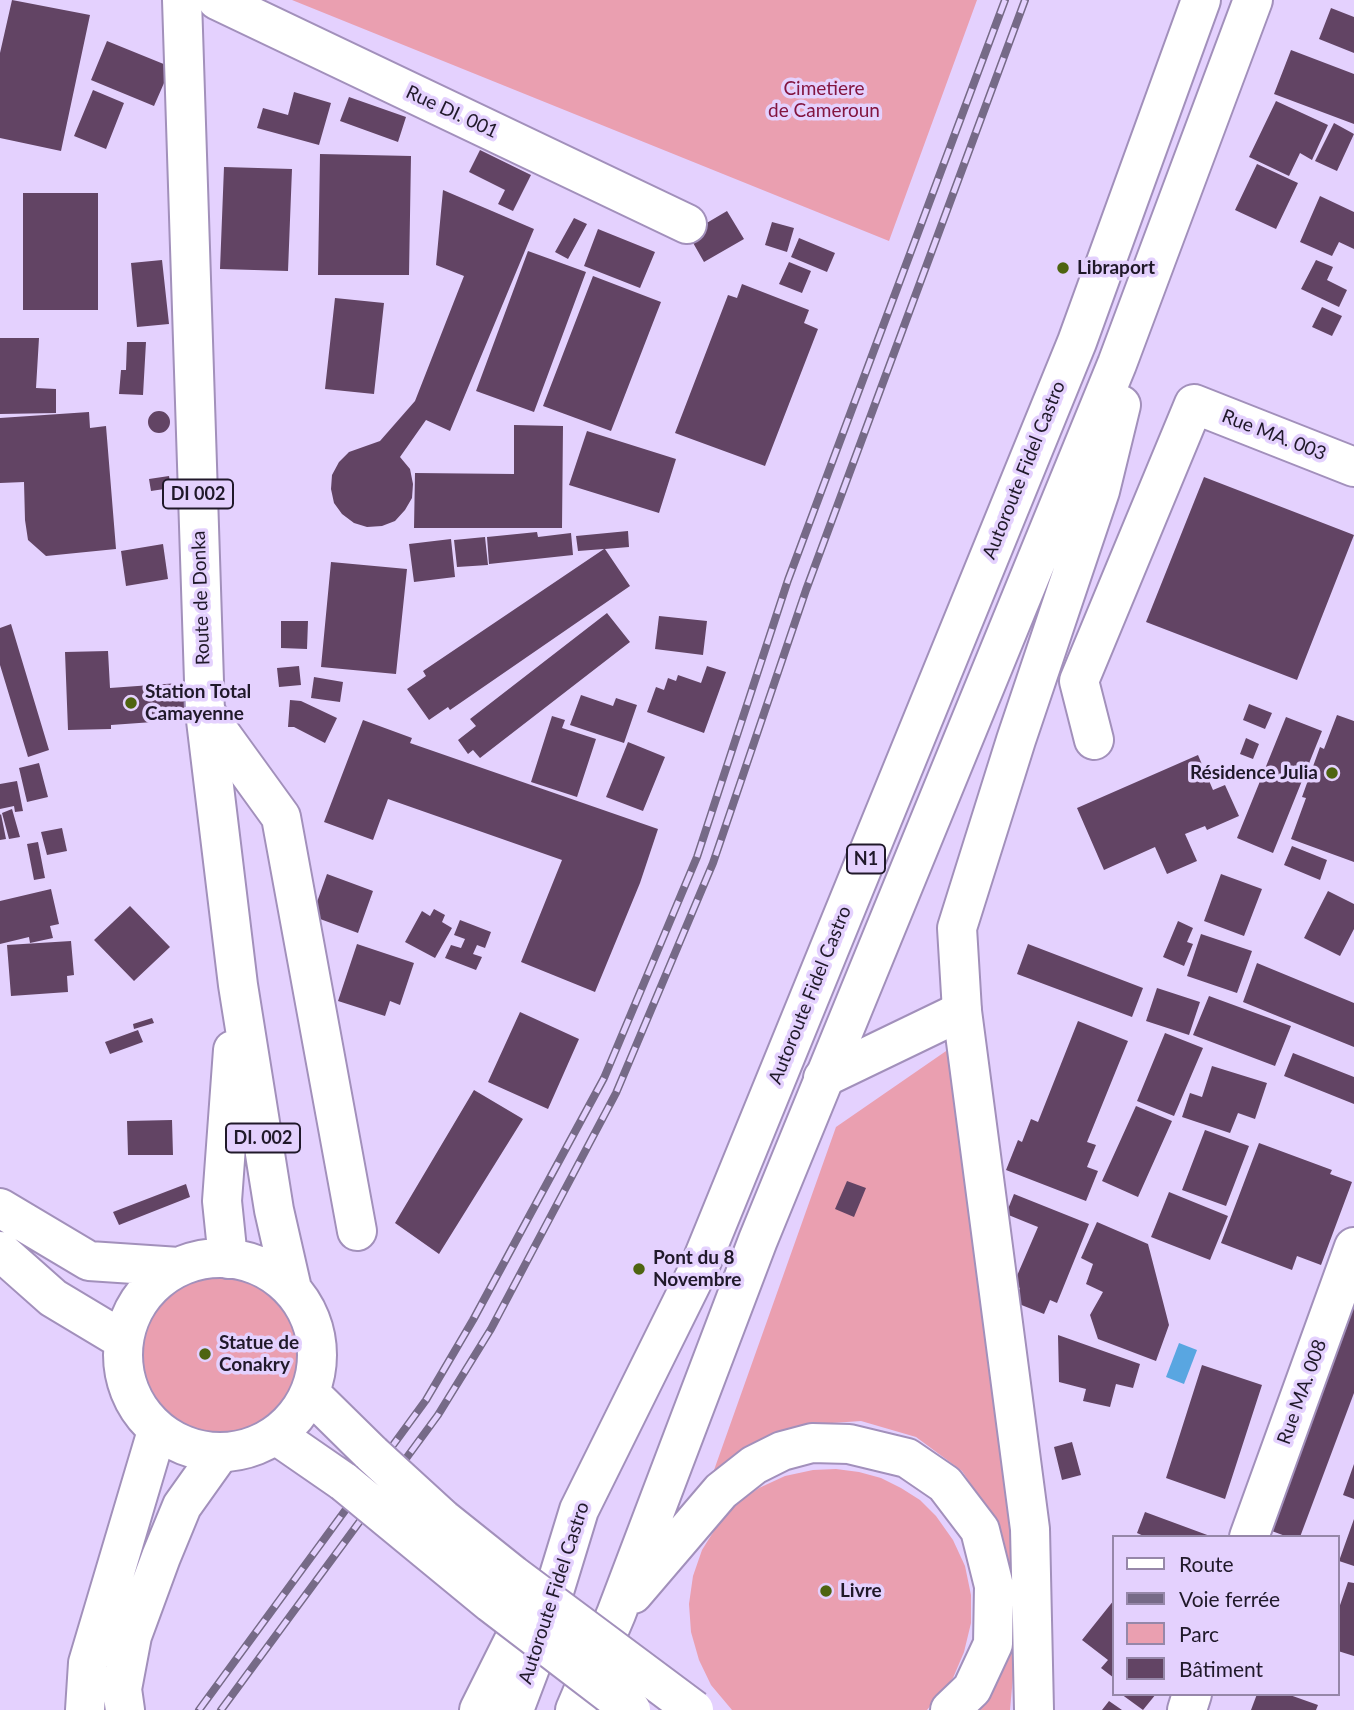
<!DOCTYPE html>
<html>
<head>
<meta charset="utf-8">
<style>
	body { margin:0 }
	#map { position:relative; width:1354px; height:1710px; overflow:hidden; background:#e4d1fe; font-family:Lato,sans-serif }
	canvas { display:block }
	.legend { position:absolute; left:1112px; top:1535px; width:228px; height:161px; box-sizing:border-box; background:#e4d1fe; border:2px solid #9687a9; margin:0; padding:9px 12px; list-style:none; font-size:21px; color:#20192a }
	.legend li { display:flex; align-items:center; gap:14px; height:35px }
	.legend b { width:35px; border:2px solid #9687a9 }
</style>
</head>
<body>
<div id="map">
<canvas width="1354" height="1710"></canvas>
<ul class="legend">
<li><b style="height:9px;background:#fff"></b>Route</li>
<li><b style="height:9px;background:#766a87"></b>Voie ferrée</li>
<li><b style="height:19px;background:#ea9fb0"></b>Parc</li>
<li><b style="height:19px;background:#624464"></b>Bâtiment</li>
</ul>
</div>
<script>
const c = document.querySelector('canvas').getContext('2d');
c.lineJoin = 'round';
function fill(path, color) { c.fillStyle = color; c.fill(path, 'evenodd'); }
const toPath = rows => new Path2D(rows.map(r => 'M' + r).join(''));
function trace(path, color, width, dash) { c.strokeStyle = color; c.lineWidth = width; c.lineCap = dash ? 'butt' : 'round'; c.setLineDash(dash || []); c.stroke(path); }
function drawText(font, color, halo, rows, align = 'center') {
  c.font = font + ' Lato,sans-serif'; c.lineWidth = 7; c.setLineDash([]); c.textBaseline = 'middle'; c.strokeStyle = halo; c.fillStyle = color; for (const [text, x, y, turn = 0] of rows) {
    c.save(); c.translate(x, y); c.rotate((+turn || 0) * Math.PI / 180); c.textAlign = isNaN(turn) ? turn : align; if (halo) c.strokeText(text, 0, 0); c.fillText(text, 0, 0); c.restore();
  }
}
const green = toPath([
	[292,0,977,0,889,241],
	[949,1049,1017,1539,1012,1574,994,1519,962,1471,916,1437,861,1421,803,1425,750,1448,708,1487,836,1127],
	'142 1357a80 80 0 1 1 160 0a80 80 0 1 1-160 0Z',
	[836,1469,859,1472,881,1478,901,1488,920,1500,936,1516,953,1540,965,1566,971,1595,971,1623,964,1652,953,1678,927,1710,732,1710,711,1685,699,1660,691,1632,689,1604,693,1576,702,1550,717,1526,736,1504,759,1488,785,1476,813,1470],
	[1013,1612,1016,1643,1010,1710,972,1710]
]);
const water = toPath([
	[1179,1343,1197,1350,1184,1384,1166,1377]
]);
const building = toPath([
	[12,0,90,15,61,151,0,138,0,53],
	[1331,8,1354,17,1354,53,1319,39],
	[107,41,171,67,154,106,91,80],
	[1291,50,1354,74,1354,124,1274,94],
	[93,90,124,103,106,149,74,136],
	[294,92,331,103,319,145,257,128,263,108,288,115],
	[349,97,406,117,398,142,340,121],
	[1276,101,1328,125,1312,160,1300,153,1289,176,1249,157],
	[1334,123,1354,134,1337,171,1315,161],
	[480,150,531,175,513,211,498,204,505,190,469,172],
	[320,154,411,156,409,275,318,275],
	[1257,164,1298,183,1276,229,1235,210],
	[224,167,292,169,288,271,220,269],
	[443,190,534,229,450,431,426,420,400,457,410,469,413,484,412,498,405,510,395,521,382,526,367,527,354,523,342,514,334,503,331,489,332,475,339,462,349,452,380,441,415,401,464,276,436,265],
	[23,193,98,193,98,310,23,310],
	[1320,196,1354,212,1354,249,1339,242,1332,256,1300,242],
	[727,211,744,239,704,262,688,234],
	[574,218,587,224,568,259,555,252],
	[772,222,794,228,787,252,765,245],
	[598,229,655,252,640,288,584,266],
	[799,238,835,253,827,272,791,257],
	[528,251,586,272,534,412,476,391],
	[162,260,169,324,137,327,131,263],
	[1316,260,1333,267,1327,280,1347,290,1339,307,1301,289],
	[789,262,811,271,802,293,779,284],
	[593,276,661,302,611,431,543,406],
	[742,284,809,310,804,323,818,329,765,466,675,433,728,295,737,298],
	[335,298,384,303,374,394,325,389],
	[1322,307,1342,316,1332,336,1312,327],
	[0,338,39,338,36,388,56,389,56,413,0,414],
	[127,342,146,342,143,395,119,394,121,370,126,370],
	'148 422a11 11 0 1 1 22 0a11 11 0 1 1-22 0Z',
	[89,412,90,428,106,426,116,549,46,556,28,540,25,520,24,482,0,483,0,418],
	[514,425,563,426,562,528,414,528,415,473,514,474],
	[587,431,676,459,659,513,569,485],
	[169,476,171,488,151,491,149,479],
	[1204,477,1354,535,1297,680,1146,622],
	[628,531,629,547,605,549,630,586,450,710,448,707,429,720,407,689,426,676,423,671,604,549,578,551,576,536],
	[537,532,538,537,571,533,573,555,489,564,487,537],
	[485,537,488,565,457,567,454,540],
	[451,539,455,577,414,582,409,544],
	[163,544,168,579,126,586,121,551],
	[331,562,407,569,396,674,321,667],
	[607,613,630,642,480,758,473,750,468,754,458,740,476,726,470,719],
	[659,616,707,621,703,655,655,649],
	[281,621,308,621,307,649,281,648],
	[11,624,49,750,28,757,0,665,0,628],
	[108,651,110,688,193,682,195,719,111,725,111,729,68,730,65,652],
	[299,666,301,685,279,687,277,668],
	[707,666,726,672,704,733,647,712,656,687,664,690,668,678,676,681,678,675,701,683],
	[314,677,343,682,340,702,311,698],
	[581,695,613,706,616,698,637,705,624,743,570,725],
	[290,700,301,701,337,718,325,743,294,727,288,727],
	[1249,704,1272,713,1265,729,1243,720],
	[1337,715,1354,721,1354,862,1291,839,1306,798,1302,797,1320,747,1324,749],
	[552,716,565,720,562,728,596,739,577,797,531,782],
	[1286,717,1322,731,1273,853,1237,838],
	[363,720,412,738,410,743,658,829,640,883,595,992,521,962,562,860,388,799,373,840,324,822],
	[1246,738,1259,744,1253,759,1240,754],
	[628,742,665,757,643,811,606,797],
	[1198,755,1213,790,1225,785,1239,816,1207,830,1205,826,1185,834,1197,861,1167,874,1155,847,1104,870,1077,808],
	[39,763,48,797,27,802,19,768],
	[17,781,23,811,15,812,14,806,0,809,0,784],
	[12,809,20,837,9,839,2,813],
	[1,814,6,839,0,840,0,815],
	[62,828,67,851,47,855,41,832],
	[38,842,45,878,34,880,27,844],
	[1292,846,1327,860,1320,880,1284,865],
	[327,874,373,891,358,933,312,916],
	[1221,874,1262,889,1244,936,1204,921],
	[51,889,59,924,50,926,53,938,30,943,29,937,0,944,0,901],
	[1328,891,1354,904,1354,929,1340,956,1304,938],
	[130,906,170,947,134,981,94,940],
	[434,909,445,915,442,922,452,928,435,958,405,942,422,911,430,916],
	[460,920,491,932,485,948,477,945,473,954,482,957,476,970,445,958,451,945,461,948,465,939,454,935],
	[1178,921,1193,928,1187,942,1193,944,1184,966,1163,957],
	[1201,934,1252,951,1237,993,1187,976],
	[71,941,74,975,67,976,68,992,11,996,7,945],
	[357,944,414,963,400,1005,390,1001,385,1016,338,1001],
	[1028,944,1143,988,1132,1017,1017,974],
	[1257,963,1354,1003,1354,1047,1243,1002],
	[1157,988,1200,1002,1189,1035,1146,1021],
	[1209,996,1291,1026,1275,1066,1193,1035],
	[520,1012,579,1039,548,1109,488,1082],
	[152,1018,154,1023,134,1029,133,1024],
	[1078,1021,1128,1041,1087,1142,1096,1145,1087,1167,1098,1171,1086,1201,1006,1170,1018,1140,1022,1142,1031,1119,1038,1122],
	[138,1030,143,1042,110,1054,105,1042],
	[1165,1033,1203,1048,1174,1116,1137,1101],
	[1293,1053,1354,1077,1354,1104,1284,1076],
	[1212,1066,1267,1083,1255,1119,1238,1113,1230,1133,1182,1117,1190,1093,1202,1097],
	[474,1090,523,1119,439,1254,395,1223],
	[1136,1106,1172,1121,1138,1197,1102,1181],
	[172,1120,173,1155,128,1155,127,1121],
	[1205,1130,1249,1146,1226,1206,1182,1190],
	[1259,1143,1332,1170,1330,1174,1352,1182,1321,1265,1297,1256,1292,1270,1221,1243],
	[847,1181,866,1188,854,1217,835,1209],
	[186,1184,190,1197,119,1225,113,1212],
	[1169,1192,1228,1216,1210,1260,1151,1237],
	[1014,1194,1089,1224,1057,1303,1050,1300,1044,1314,1014,1302,1020,1288,1013,1285,1038,1227,1006,1214],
	[1097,1222,1148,1244,1169,1325,1156,1361,1098,1339,1090,1315,1103,1292,1086,1284,1093,1264,1081,1258],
	[1354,1283,1354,1393,1300,1537,1288,1537,1261,1527],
	[1058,1335,1140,1364,1133,1388,1116,1384,1110,1407,1083,1401,1086,1389,1059,1382],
	[1202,1365,1262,1385,1225,1499,1166,1478],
	[1072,1442,1081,1475,1062,1480,1054,1447],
	[1354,1464,1354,1499,1343,1495],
	[1145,1512,1210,1536,1210,1537,1146,1537,1137,1533],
	[1354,1519,1354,1566,1339,1561],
	[1348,1582,1354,1583,1354,1656,1338,1651,1338,1611],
	[1114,1600,1114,1678,1101,1668,1108,1660,1082,1640],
	[1121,1694,1156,1694,1143,1710],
	[1257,1694,1287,1694,1318,1705,1316,1710,1251,1710],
	[1109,1701,1122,1710,1102,1710]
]);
const minor = toPath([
	[217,0,687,224],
	[205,712,281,817,357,1231],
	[1094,740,1079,681,1194,404,1354,467],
	[823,1078,962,1011],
	[1249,1537,1354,1247],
	[1187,1710,1192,1694]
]);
const major = toPath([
	[182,0,205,712,238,985,274,1210,292,1289],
	[0,1208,89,1261,179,1267],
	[0,1251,53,1298,123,1340],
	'123 1355a97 97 0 1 1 194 0a97 97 0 1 1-194 0Z',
	[228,1259,222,1201,233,1050],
	[311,1394,372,1454],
	[276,1435,344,1482]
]);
const highway = toPath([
	[633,1594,721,1491,754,1465,782,1451,812,1443,849,1444,907,1458,945,1484,980,1530,994,1586,993,1644,972,1689,950,1710],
	[85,1710,88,1663,157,1431],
	[125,1710,122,1689,132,1636,161,1557,182,1506,219,1454],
	[479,1710,528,1612],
	[514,1710,534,1657,579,1510,699,1268,717,1224,1077,342,1201,0],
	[575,1710,616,1614,758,1240,1117,364,1253,0],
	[1034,1710,1030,1529,962,1011,957,928,1016,740,1100,491,1121,405]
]);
const rail = toPath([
	[199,1710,426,1400,473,1320,604,1078,697,857,788,580,1005,0],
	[221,1710,438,1415,491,1329,616,1093,713,863,806,590,1025,0]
]);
const majorBridge = toPath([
	[372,1454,443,1519,513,1575,694,1710],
	[344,1482,491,1603,631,1710]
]);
const markers = [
	[1063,268,7,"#4e6410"],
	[131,703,7,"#4e6410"],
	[1332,773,7,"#4e6410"],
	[639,1269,7,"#4e6410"],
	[205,1354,7,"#4e6410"],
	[826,1591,7,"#4e6410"]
];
const shields = [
	[198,494,70],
	[866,859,38],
	[263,1138,74]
];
const shieldNames = [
	["DI 002",198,494],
	["N1",866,859],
	["DI. 002",263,1138]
];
const parkNames = [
	["Cimetiere",824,89],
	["de Cameroun",824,111]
];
const streetNames = [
	["Rue DI. 001",452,112,25],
	["Rue MA. 003",1274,435,21],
	["Autoroute Fidel Castro",1024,470,-68],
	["Route de Donka",201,598,-92],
	["Autoroute Fidel Castro",810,995,-68],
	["Rue MA. 008",1302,1392,-70],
	["Autoroute Fidel Castro",554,1593,-72]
];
const poiNames = [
	["Libraport",1077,268],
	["Station Total",145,692],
	["Camayenne",145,714],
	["Résidence Julia",1318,773,"right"],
	["Pont du 8",653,1258],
	["Novembre",653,1280],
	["Statue de",219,1343],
	["Conakry",219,1365],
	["Livre",840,1591]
];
fill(green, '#ea9fb0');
fill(water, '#59a6e1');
fill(building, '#624464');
trace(minor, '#a290bb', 42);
trace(major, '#a290bb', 42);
trace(highway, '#a290bb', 42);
trace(minor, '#fff', 38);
trace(major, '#fff', 38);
trace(highway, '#fff', 38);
trace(rail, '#766a87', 8);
trace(rail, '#e4d1fe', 5, [16]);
trace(majorBridge, '#a290bb', 42, []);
trace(majorBridge, '#fff', 38);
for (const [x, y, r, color] of markers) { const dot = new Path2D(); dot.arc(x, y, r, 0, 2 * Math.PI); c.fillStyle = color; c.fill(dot); trace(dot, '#e4d1fe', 2.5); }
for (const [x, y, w] of shields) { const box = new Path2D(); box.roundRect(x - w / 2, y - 14.5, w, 29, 5); c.fillStyle = '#e4d1fe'; c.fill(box); trace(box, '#20192a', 2); }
drawText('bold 18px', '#20192a', null, shieldNames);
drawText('19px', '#831540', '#e4d1fe', parkNames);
drawText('19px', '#20192a', '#e4d1fe', streetNames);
drawText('bold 19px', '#20192a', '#e4d1fe', poiNames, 'left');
</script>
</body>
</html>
